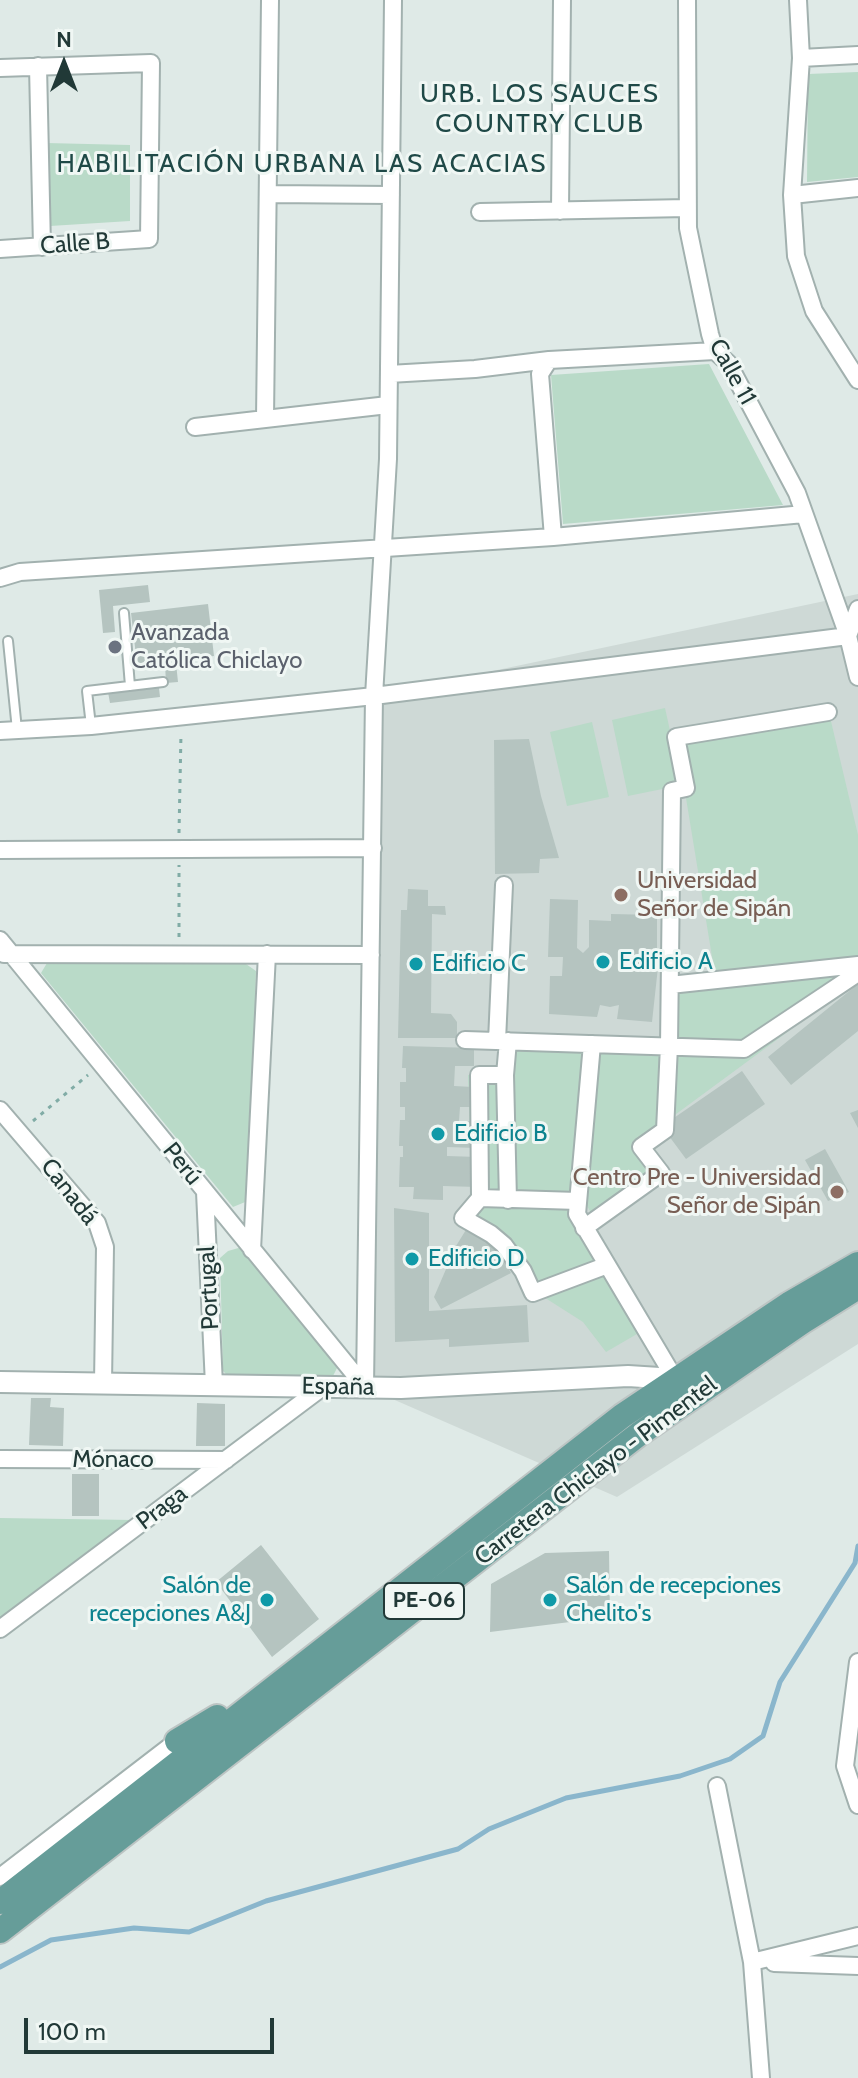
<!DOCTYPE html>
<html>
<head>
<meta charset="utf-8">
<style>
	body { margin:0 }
	#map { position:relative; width:858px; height:2078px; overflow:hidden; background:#dfeae7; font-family:Cabin,sans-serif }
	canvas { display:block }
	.north { position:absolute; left:24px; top:24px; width:80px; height:80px; -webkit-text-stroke:6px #f0f7f4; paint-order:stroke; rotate:0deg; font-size:22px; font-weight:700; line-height:32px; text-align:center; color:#213937 }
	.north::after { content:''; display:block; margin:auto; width:28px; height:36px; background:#213937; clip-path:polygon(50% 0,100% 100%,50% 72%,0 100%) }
	.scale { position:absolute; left:24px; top:2018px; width:250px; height:36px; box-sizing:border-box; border:4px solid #213937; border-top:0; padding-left:10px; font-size:24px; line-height:28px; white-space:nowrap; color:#213937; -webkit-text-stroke:6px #f0f7f4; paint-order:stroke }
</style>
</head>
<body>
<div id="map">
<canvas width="858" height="2078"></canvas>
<div class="north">N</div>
<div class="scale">100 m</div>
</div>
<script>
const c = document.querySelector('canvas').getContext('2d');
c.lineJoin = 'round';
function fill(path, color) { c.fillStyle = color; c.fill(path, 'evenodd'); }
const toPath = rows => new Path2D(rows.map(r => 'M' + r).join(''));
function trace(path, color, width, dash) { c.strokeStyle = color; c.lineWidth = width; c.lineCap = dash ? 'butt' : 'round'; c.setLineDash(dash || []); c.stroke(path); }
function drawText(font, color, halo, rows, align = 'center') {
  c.font = font + ' Cabin,sans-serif'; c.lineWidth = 6; c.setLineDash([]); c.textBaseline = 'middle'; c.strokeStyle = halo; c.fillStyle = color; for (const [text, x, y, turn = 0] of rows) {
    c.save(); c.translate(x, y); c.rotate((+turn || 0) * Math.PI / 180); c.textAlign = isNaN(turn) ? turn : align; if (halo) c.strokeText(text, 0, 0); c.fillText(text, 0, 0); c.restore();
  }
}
const built = toPath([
	[858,594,858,1344,617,1497,365,1387,374,696]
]);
const green = toPath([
	[858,72,858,177,807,182,808,74],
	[46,143,130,145,130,221,50,226],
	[709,364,783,505,563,524,551,375],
	[665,708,682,785,628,796,612,720],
	[830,717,858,835,858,958,715,975,676,737],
	[592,722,609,797,567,806,550,732],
	[47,963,246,964,256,971,250,1200,233,1207,41,973],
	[850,970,858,980,634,1145,653,1173,594,1218,582,1197,472,1196,468,1075,513,1075,514,1047,673,1053,675,988],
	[579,1203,649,1327,606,1352,583,1322,539,1294,470,1215,471,1204],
	[242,1247,337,1368,333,1376,326,1381,229,1377,223,1371,220,1258,228,1251],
	[0,1518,133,1520,4,1619,0,1618]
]);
const stream = toPath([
	[0,1967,51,1940,134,1928,189,1932,266,1901,458,1849,489,1829,566,1798,680,1776,730,1759,763,1736,780,1682,855,1563,858,1546]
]);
const building = toPath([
	[148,585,150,602,113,606,115,632,103,633,99,590],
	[208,604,214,656,137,664,131,613],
	[176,663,178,682,166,683,165,664],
	[159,688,160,697,110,703,108,692],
	[529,739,541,796,559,858,540,859,539,873,495,874,494,740],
	[408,889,428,890,428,906,445,906,446,915,432,914,431,1013,451,1014,457,1022,457,1038,398,1038,401,910,407,910],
	[550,899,578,900,577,948,583,953,589,947,589,920,611,921,611,914,657,915,657,949,645,949,644,966,658,967,652,1022,617,1019,619,1005,610,1007,600,1005,597,1017,549,1014,550,976,562,976,563,957,548,957],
	[858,984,858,1031,791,1085,768,1057],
	[403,1046,474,1048,474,1066,455,1066,454,1086,473,1087,473,1107,460,1107,459,1121,477,1121,476,1148,447,1147,447,1156,478,1157,477,1187,443,1186,443,1200,413,1199,414,1187,399,1187,400,1157,403,1157,403,1146,399,1146,400,1120,405,1120,405,1107,400,1107,400,1082,406,1082,406,1068,402,1068],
	[742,1071,765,1104,686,1159,669,1136,675,1132,668,1122],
	[858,1110,858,1128,850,1113],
	[825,1149,849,1192,828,1201,805,1160],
	[394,1208,429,1213,429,1311,527,1305,529,1342,449,1347,449,1339,395,1342],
	[469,1225,496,1246,511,1273,441,1309,434,1297,456,1246],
	[31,1398,51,1398,50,1407,64,1408,63,1446,29,1445],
	[197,1403,225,1404,225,1446,196,1446],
	[72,1474,99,1474,99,1516,72,1516],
	[261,1545,319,1619,272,1657,216,1582],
	[609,1551,610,1617,490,1632,491,1584,545,1553]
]);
const path = toPath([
	[179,833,181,733],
	[179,937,179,865],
	[33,1121,88,1075]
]);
const service = toPath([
	[124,613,130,686],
	[8,641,17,730],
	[91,726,87,691,163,682]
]);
const minor = toPath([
	[687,0,688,228,710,334,715,351,728,363,797,493,848,636,858,677],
	[798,0,801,58,792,195,796,256,814,311,858,380],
	[801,58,858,55],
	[38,66,42,247],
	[0,68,151,63,149,239,0,249],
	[268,194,391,195],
	[792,195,858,188],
	[560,211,562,0],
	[480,212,687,208],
	[389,374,475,369,549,360],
	[265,419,270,0],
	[195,427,388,405],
	[553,537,540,374,549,360,715,351],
	[0,578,20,572,553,537,804,514],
	[0,731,91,726,374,696,848,636,858,609],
	[0,850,373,848],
	[0,940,365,1387],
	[4,954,371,955],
	[670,985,858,965],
	[465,1040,744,1049,858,973],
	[497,1041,504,885],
	[508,1041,505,1075,479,1075,480,1198,463,1218,491,1234,504,1245,523,1271,533,1293,605,1266],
	[592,1044,577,1214,675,1379],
	[505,1075,508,1200],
	[0,1110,97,1223,105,1247,103,1383],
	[205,1192,214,1385],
	[480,1198,578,1201],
	[584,1228,661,1173,641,1147,665,1130,669,1046,672,791,686,788,676,737,828,712],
	[252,1250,267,954],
	[365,1387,374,696,388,459,393,0],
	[0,1459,226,1460],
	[0,1629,324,1386],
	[858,1662,845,1766,858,1805],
	[717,1786,752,1962,761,2078],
	[0,1877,177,1741],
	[752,1962,858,1936],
	[774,1963,858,1966]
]);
const tertiary = toPath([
	[0,1382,401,1388,628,1376,675,1379]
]);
const primary = toPath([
	[177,1741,217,1717],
	[0,1902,622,1416,789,1304,858,1264],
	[0,1931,639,1434,802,1322,858,1287]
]);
const markers = [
	[115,647,8,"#6b7280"],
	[621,895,8,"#8d6e63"],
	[603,962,8,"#0f9aa8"],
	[416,964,8,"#0f9aa8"],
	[438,1134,8,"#0f9aa8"],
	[837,1192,8,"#8d6e63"],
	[412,1259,8,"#0f9aa8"],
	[267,1600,8,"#0f9aa8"],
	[550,1600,8,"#0f9aa8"]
];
const shields = [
	[424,1601,80]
];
const shieldNames = [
	["PE-06",424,1601]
];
const streetNames = [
	["Calle B",75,244,-4],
	["Calle 11",732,372,61],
	["Perú",182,1164,51],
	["Canadá",69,1192,52],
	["Portugal",209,1288,-93],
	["España",338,1387,1],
	["Mónaco",113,1460],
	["Carretera Chiclayo - Pimentel",596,1471,-37],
	["Praga",162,1508,-37]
];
const worshipNames = [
	["Avanzada",131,633],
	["Católica Chiclayo",131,661]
];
const educationNames = [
	["Universidad",637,881],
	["Señor de Sipán",637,909],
	["Centro Pre - Universidad",821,1178,"right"],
	["Señor de Sipán",821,1206,"right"]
];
const cultureNames = [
	["Edificio A",619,962],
	["Edificio C",432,964],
	["Edificio B",454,1134],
	["Edificio D",428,1259],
	["Salón de",251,1586,"right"],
	["recepciones A&J",251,1614,"right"],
	["Salón de recepciones",566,1586],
	["Chelito's",566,1614]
];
const neighbourhoodNames = [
	["URB. LOS SAUCES",540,94],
	["COUNTRY CLUB",540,124],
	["HABILITACIÓN URBANA LAS ACACIAS",302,164]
];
fill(built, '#ced9d6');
fill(green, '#b9dac8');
trace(stream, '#8ab6cc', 5);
fill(building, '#b5c4c0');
trace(service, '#a2b1af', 12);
trace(minor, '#a2b1af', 20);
trace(tertiary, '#a2b1af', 24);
trace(primary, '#bcc4c3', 28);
trace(path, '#81aca6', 3, [4, 6]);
trace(service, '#fff', 8);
trace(minor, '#fff', 16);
trace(tertiary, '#fff', 20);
trace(primary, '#669d99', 24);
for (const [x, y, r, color] of markers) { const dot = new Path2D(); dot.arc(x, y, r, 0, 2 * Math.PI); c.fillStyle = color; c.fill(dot); trace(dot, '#f0f7f4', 3); }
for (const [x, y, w] of shields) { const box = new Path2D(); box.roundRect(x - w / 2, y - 18, w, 36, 6); c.fillStyle = '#f0f7f4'; c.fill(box); trace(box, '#213937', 2); }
drawText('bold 22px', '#213937', null, shieldNames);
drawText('24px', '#213937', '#f0f7f4', streetNames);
drawText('24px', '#5b616d', '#f0f7f4', worshipNames, 'left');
drawText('24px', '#785e54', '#f0f7f4', educationNames, 'left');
drawText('24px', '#0d838f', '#f0f7f4', cultureNames, 'left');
c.letterSpacing = '2px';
drawText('26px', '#1f4947', '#f0f7f4', neighbourhoodNames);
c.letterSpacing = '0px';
</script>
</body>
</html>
